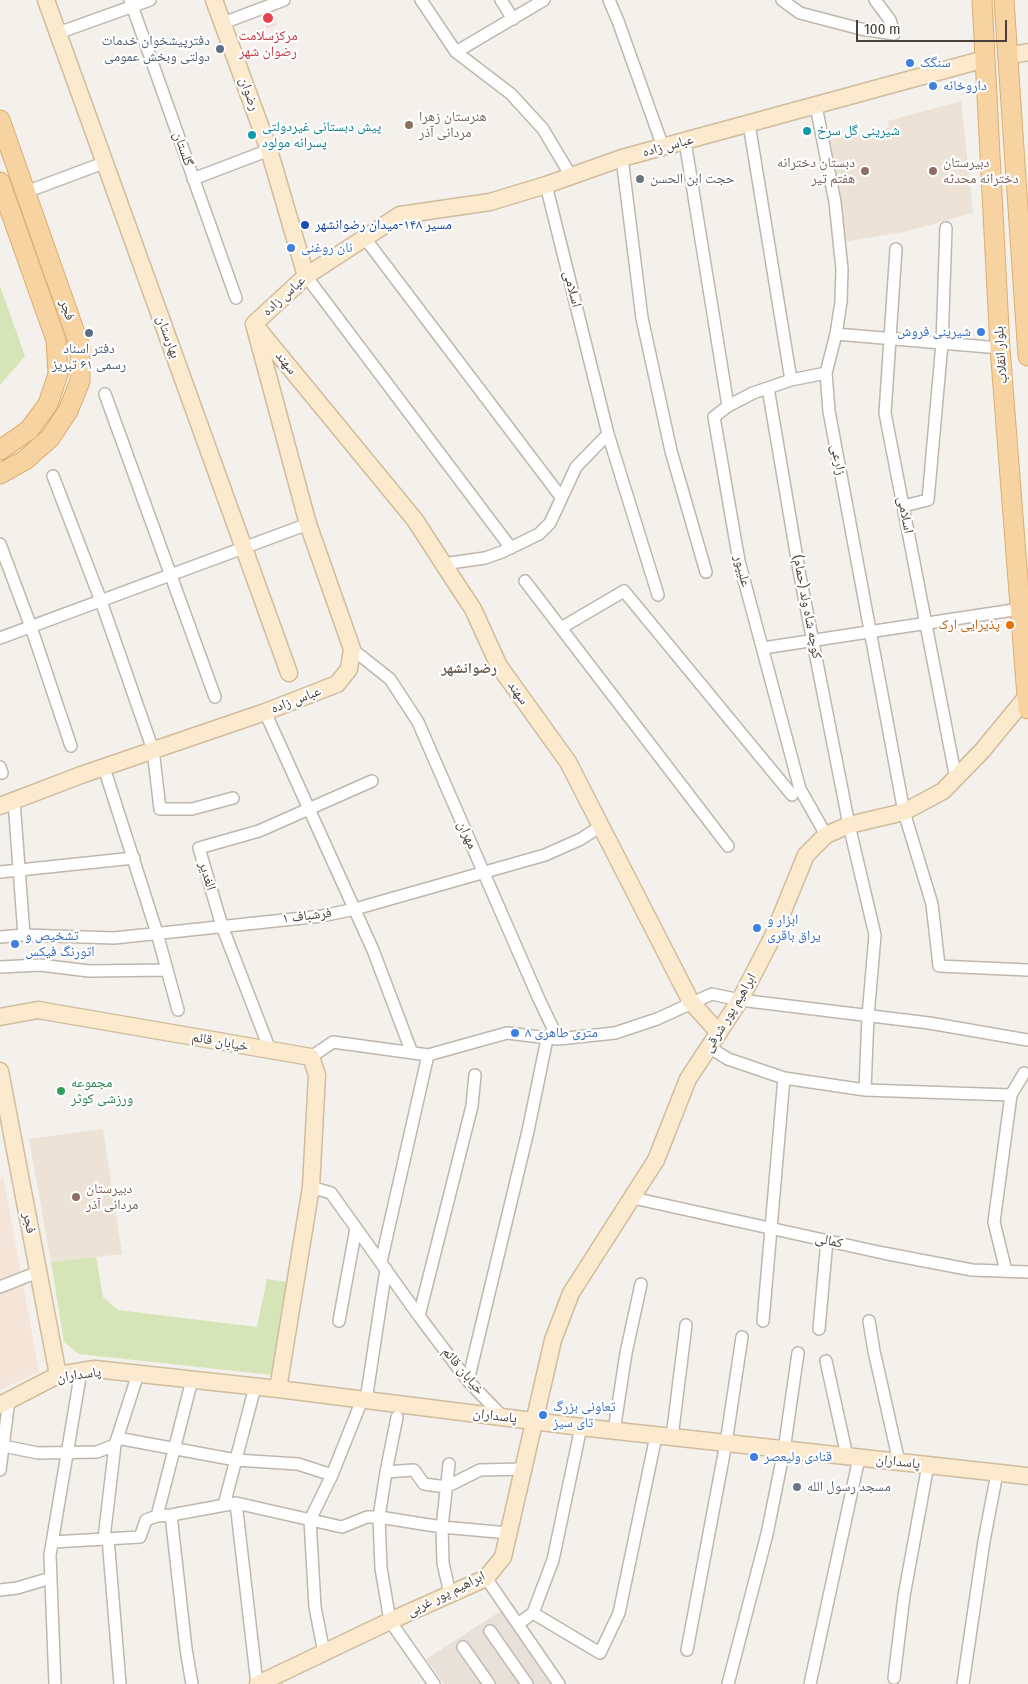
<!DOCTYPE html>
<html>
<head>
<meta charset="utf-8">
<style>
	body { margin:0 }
	#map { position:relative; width:1028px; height:1684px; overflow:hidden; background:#f4f0eb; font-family:"Fira Sans Condensed",sans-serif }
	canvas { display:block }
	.scale { position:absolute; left:856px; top:20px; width:151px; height:22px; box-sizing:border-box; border:2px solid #484039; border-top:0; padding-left:6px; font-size:15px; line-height:18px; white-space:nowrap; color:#484039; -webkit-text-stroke:4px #fff; paint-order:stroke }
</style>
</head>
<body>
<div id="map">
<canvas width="1028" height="1684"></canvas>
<div class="scale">100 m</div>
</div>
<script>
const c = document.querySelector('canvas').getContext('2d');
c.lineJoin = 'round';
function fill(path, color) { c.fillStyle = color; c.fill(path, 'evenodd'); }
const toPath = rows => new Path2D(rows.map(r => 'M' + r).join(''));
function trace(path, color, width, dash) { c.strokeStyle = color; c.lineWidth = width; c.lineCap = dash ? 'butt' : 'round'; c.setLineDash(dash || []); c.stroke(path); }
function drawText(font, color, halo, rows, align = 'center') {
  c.font = font + ' "Fira Sans Condensed","Noto Naskh Arabic",sans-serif'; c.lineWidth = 4.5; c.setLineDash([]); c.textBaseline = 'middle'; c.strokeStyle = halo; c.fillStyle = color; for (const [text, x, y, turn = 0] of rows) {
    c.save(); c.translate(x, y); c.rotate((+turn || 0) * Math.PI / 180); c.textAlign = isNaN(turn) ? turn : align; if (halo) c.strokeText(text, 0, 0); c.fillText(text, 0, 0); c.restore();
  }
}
const residential = toPath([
	[501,1611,550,1684,444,1684,426,1659]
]);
const commercial = toPath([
	[3,1176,39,1372,0,1390,0,1178]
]);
const education = toPath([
	[961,101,973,213,908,231,844,242,826,141,889,128,888,121],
	[103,1129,122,1254,51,1262,29,1139]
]);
const medical = toPath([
	[271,7,277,25,267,29,260,11]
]);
const green = toPath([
	[0,286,25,356,0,385],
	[96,1257,103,1297,118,1310,257,1327,267,1279,287,1282,272,1375,79,1354,64,1342,51,1262]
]);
const street = toPath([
	[130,0,236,298],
	[421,0,456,52,511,94,543,129,571,176],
	[501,0,513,19],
	[609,0,618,21,663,147],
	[782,0,800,13,861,29,894,34,890,20,875,0],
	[223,23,284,0],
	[58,33,150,0],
	[456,52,544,0],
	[816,106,835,202,842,269,841,302,836,334,826,373,829,411,904,812,932,904,939,966,1028,970],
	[749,124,791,380],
	[685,141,728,406],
	[622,158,642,318,671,451,706,572],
	[193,179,269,150],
	[546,185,608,434,658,595],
	[26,192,106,162],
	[364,237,561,497],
	[896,249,885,413,956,779],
	[306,276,511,548],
	[836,334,1000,348],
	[768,388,800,576,849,825,875,935,868,1016,865,1090],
	[105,394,215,697],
	[53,476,101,601,153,750,160,809,192,809,233,798],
	[903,506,928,500,942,343,946,228],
	[0,544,31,627,71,746],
	[443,564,485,558,502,552,539,534,550,523,576,467,608,434],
	[525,581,728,846],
	[561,628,624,591,792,795],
	[0,638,308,524],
	[763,648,1020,609],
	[352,649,390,679,418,722,538,997,558,1039],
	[265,712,373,950,412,1053],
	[0,767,2,773],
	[107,777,157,933,178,1010],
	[14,801,24,935],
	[826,835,800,789,739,561,714,417,728,406,753,393,791,380,826,373],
	[0,872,134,858],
	[0,937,24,935,114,938,322,916,355,909,545,855,581,839,601,826],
	[0,967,40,965,89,971,167,970],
	[709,1047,728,1059,784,1078,865,1090,1011,1095],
	[270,1050,222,926,199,848,259,831,372,781],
	[311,1057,333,1042,428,1055,507,1033,558,1039,615,1033,657,1019,712,994,740,1000,929,1023,1028,1040],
	[311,1187,331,1193,419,1316,468,1381,504,1418],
	[633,1198,883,1253,972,1270,1028,1272],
	[381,1262,428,1055],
	[1006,1271,994,1222,1011,1095,1024,1073],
	[0,1287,38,1272],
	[419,1316,472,1106,475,1075],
	[339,1321,356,1228],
	[763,1321,784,1078],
	[869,1321,874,1351,899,1462],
	[819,1329,827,1240],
	[826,1361,847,1456],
	[468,1381,528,1131,547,1039],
	[366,1400,386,1269],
	[397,1417,386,1472,379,1517,381,1568,390,1621,434,1684],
	[614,1431,626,1353,641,1284],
	[672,1437,686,1325],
	[117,1438,236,1460,298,1464,332,1475],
	[3,1446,38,1453,97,1452,115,1445],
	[449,1464,442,1527,443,1563,450,1594],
	[0,1470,9,1400],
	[386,1472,414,1470,424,1484,446,1487,480,1470,523,1469],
	[236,1503,257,1684],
	[224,1505,255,1387],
	[171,1515,186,1649,192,1684],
	[157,1516,192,1380],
	[104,1538,115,1445,138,1374],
	[108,1538,120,1684],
	[52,1542,140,1537,146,1520,157,1516,171,1515,236,1503,342,1527,367,1517,379,1517,442,1527,509,1533],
	[486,1578,559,1684],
	[0,1590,17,1588,51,1578],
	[533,1613,600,1653,619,1613,656,1436],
	[518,1624,533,1613,553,1560,581,1427],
	[490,1631,527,1684],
	[463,1647,489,1684],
	[687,1650,726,1443,742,1337],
	[324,1653,315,1607,310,1520,332,1475,362,1400],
	[894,1678,904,1596,928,1465],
	[55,1684,50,1555,81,1371],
	[728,1684,767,1534,784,1450,798,1353],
	[810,1684,859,1458],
	[963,1684,984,1541,997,1473]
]);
const secondary = toPath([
	[46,0,289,673],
	[214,0,269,150,306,276],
	[1007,56,1028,52],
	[258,329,415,520,463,594,473,609,499,666,568,762,691,1002,719,1033],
	[0,806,81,775,265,712,337,684,349,669,352,649,308,524,254,324,306,276,400,215,490,202,546,185,622,158,985,59],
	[0,1017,38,1010,311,1057,317,1075,311,1187,278,1389],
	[0,1071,58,1375],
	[0,1405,58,1375,95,1369,278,1389,581,1427,1028,1476],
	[258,1684,390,1621,486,1578,503,1557,553,1340,571,1293,656,1160,688,1079,740,1000,772,938,806,855,826,835,849,825,904,812,943,791,982,751,1028,695]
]);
const primary = toPath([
	[982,0,1000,348,1028,709],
	[1004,0,1028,356],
	[0,120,80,347,80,381,68,411,50,438,25,460,0,474],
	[0,182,56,340,58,374,48,404,29,430,0,450]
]);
const markers = [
	[268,18,6,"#e0444e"],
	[220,49,5,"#5c6f8a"],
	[910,63,5,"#3f7fe0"],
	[933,86,5,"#3f7fe0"],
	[409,125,5,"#8d6e63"],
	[807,131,5,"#0f9aa8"],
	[252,135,5,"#0f9aa8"],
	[865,171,5,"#8d6e63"],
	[933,171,5,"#8d6e63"],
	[640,179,5,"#6b7280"],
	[305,225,5,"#1a4fb4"],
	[291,248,5,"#3f7fe0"],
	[981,332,5,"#3f7fe0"],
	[89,333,5,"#5c6f8a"],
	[1010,625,5,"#e8710a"],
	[757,928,5,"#3f7fe0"],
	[15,944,5,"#3f7fe0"],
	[515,1033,5,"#3f7fe0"],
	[61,1091,5,"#2e9e5b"],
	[76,1197,5,"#8d6e63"],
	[543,1415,5,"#3f7fe0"],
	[754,1457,5,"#3f7fe0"],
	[797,1487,5,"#6b7280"]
];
const healthNames = [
	["مرکزسلامت",268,36],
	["رضوان شهر",268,52]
];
const serviceNames = [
	["دفترپیشخوان خدمات",210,41],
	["دولتی وبخش عمومی",210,57],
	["دفتر اسناد",89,349,"center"],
	["رسمی ۶۱ تبریز",89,365,"center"]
];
const shopNames = [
	["سنگک",920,63],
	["داروخانه",943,86],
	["نان روغنی",301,248],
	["شیرینی فروش",971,332,"right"],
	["ابزار و",767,920],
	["یراق باقری",767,936],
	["تشخیص و",25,936],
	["اتورنگ فیکس",25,952],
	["۸ متری طاهری",525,1033],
	["تعاونی بزرگ",553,1407],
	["تای سیز",553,1423],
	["قنادی ولیعصر",764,1457]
];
const streetNames = [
	["رضوان",249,94,70],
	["عباس زاده",668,146,-15],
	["گلستان",183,149,71],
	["اسلامی",572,289,76],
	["عباس زاده",284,296,-42],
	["فجر",67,310,71],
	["بهارستان",168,337,70],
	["بلوار انقلاب",1001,355,-94],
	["سهند",286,363,51],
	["زارعی",838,460,79],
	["اسلامی",905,515,79],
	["علیپور",742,571,76],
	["کوچه شاه ولد (حمام)",807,607,79],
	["سهند",518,693,54],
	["عباس زاده",296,700,-21],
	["مهران",467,835,66],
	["الغدیر",207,876,73],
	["فرشباف ۱",307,916,-7],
	["ابراهیم پور شرقی",730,1013,-59],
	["خیابان قائم",220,1042,10],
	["فجر",29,1223,79],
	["کمالی",829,1241,13],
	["خیابان قائم",463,1371,50],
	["پاسداران",79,1375,-8],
	["پاسداران",495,1416,7],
	["پاسداران",898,1462,6],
	["ابراهیم پور غربی",446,1594,-26]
];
const educationNames = [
	["هنرستان زهرا",419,117],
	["مردانی آذر",419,133],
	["دبستان دخترانه",855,163,"right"],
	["هفتم تیر",855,179,"right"],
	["دبیرستان",943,163],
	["دخترانه محدثه",943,179],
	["دبیرستان",86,1189],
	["مردانی آذر",86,1205]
];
const cultureNames = [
	["پیش دبستانی غیردولتی",262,127],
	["پسرانه مولود",262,143],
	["شیرینی گل سرخ",817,131]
];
const worshipNames = [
	["حجت ابن الحسن",650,179],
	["مسجد رسول الله",807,1487]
];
const transitNames = [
	["مسیر ۱۴۸-میدان رضوانشهر",315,225]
];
const foodNames = [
	["پذیرایی ارک",1000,625]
];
const leisureNames = [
	["مجموعه",71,1083],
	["ورزشی کوثر",71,1099]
];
const neighbourhoodNames = [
	["رضوانشهر",469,669]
];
fill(residential, '#e8e1d9');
fill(commercial, '#f4e5d8');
fill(education, '#ece3d6');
fill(medical, '#f4e0e0');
fill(green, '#d6e5b7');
trace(street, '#bfb7ae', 14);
trace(secondary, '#d0bc9e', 19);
trace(primary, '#dcae71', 21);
trace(street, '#fff', 11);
trace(secondary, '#fbeace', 16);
trace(primary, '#f7d3a1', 19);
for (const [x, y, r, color] of markers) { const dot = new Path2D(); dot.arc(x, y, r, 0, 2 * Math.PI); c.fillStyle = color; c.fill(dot); trace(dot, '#fff', 2); }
drawText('14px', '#be3a42', '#fff', healthNames);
drawText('14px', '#4e5e75', '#fff', serviceNames, 'right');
drawText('14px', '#366cbe', '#fff', shopNames, 'left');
drawText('14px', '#484039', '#fff', streetNames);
drawText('14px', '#785e54', '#fff', educationNames, 'left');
drawText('14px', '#0d838f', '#fff', cultureNames, 'left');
drawText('14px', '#5b616d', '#fff', worshipNames, 'left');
drawText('14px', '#164399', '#fff', transitNames, 'left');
drawText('14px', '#c56008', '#fff', foodNames, 'right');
drawText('14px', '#27864d', '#fff', leisureNames, 'left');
drawText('bold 15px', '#6a5d51', '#fff', neighbourhoodNames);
</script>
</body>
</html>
